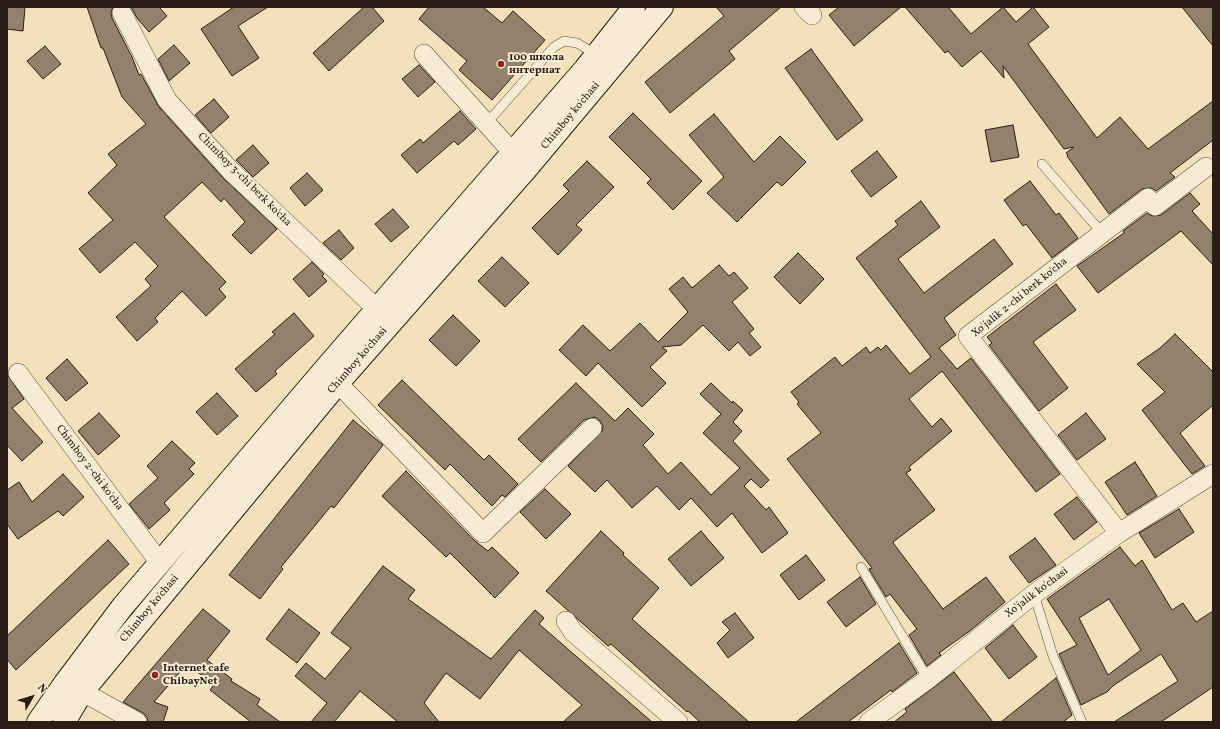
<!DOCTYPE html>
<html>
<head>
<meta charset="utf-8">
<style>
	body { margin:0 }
	#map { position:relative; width:1220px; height:729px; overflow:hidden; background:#f2e1bb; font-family:Vollkorn,serif }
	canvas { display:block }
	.frame { position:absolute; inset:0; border:8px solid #2b1c16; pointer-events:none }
	.north { position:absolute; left:12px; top:677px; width:40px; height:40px; -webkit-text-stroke:3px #f7ecd3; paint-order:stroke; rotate:51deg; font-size:11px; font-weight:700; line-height:16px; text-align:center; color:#2b1c16 }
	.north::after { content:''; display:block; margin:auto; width:14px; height:18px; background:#2b1c16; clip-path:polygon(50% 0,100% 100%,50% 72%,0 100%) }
</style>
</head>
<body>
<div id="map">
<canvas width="1220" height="729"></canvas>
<div class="frame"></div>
<div class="north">N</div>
</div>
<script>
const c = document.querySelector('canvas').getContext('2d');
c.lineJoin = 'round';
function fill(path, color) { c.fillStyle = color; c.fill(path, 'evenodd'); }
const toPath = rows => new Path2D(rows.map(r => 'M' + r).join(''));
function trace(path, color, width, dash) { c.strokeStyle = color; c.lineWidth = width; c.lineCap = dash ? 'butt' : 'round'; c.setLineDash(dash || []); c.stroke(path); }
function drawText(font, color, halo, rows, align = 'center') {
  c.font = font + ' Vollkorn,serif'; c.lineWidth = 4; c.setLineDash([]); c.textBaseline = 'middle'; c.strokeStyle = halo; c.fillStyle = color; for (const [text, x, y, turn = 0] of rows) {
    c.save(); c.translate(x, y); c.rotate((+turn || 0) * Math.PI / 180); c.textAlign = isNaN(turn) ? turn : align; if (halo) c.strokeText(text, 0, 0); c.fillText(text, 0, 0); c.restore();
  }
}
const building = toPath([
	[7,7,25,7,23,31,7,29,7,7],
	[87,7,113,7,111,12,112,18,132,57,139,75,141,74,159,107,222,177,277,229,251,254,232,235,245,222,224,198,221,202,202,182,164,217,226,282,219,289,226,297,206,316,182,291,155,318,158,322,137,341,116,317,151,286,145,279,158,266,135,242,100,273,79,249,113,220,88,193,117,165,108,154,146,124,122,97,103,48,101,48,87,7],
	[131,7,159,7,167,16,149,32,137,18,131,7],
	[234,7,268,7,238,26,259,58,232,76,201,29,234,7],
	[364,7,372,7,384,21,329,71,313,53,364,7],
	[429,7,483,7,502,23,513,11,545,40,492,100,459,70,467,61,419,19,429,7],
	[716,7,781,7,729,51,735,59,670,113,645,82,724,16,716,7],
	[839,7,901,7,854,46,829,15,839,7],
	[905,7,948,7,971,34,1003,7,1016,22,1033,7,1049,27,1028,44,1097,138,1120,117,1148,149,1213,101,1213,140,1170,173,1175,177,1156,191,1151,188,1142,189,1109,214,1067,156,1068,155,1066,153,1074,147,1064,149,1003,66,1004,78,981,51,962,67,948,51,945,53,905,7],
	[1182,7,1213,7,1213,46,1182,7],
	[174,45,190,63,169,81,158,59,174,45],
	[45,46,61,64,43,79,27,61,45,46],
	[811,49,863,120,837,140,785,68,811,49],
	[419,65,435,82,418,97,402,79,419,65],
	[214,99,229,117,211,133,195,115,214,99],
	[460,111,476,129,458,145,454,141,417,173,401,155,420,139,423,143,460,111],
	[633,113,702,181,673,210,647,183,651,179,609,137,633,113],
	[714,114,754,162,780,136,806,162,782,186,777,182,737,222,707,193,724,177,689,135,714,114],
	[1013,125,1019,157,991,162,985,130,1013,125],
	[253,145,269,163,253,177,236,160,253,145],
	[877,151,897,177,871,197,851,171,877,151],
	[587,161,614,187,576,225,582,230,558,255,532,228,569,191,563,185,587,161],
	[307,173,323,190,305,206,290,188,307,173],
	[1030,181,1056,215,1059,213,1078,238,1052,258,1026,224,1023,226,1004,200,1030,181],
	[1190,193,1200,204,1192,211,1213,234,1213,265,1181,231,1098,293,1077,266,1124,233,1123,231,1147,213,1152,216,1161,215,1190,193],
	[921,201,940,227,898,259,924,293,994,239,1013,264,944,318,956,335,939,348,957,369,971,358,1060,474,1036,492,942,371,909,399,932,427,941,418,952,431,909,467,911,470,906,473,935,510,893,542,894,544,943,609,986,577,1005,602,971,630,939,653,941,655,927,666,909,635,917,629,890,594,886,597,869,569,872,568,787,459,821,433,797,404,799,402,791,392,835,357,842,366,866,347,870,353,878,347,881,350,886,345,910,374,931,357,856,258,898,225,895,221,921,201],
	[393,209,409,227,391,242,375,224,393,209],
	[339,230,354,248,341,260,323,243,339,230],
	[798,253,824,279,800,304,774,277,798,253],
	[502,257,529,283,505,307,478,281,502,257],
	[312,262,324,274,322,276,327,281,309,297,293,279,312,262],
	[719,265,729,276,734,272,748,288,732,302,754,329,749,333,761,347,750,356,738,342,729,351,703,325,681,345,662,347,667,351,650,367,666,383,642,407,598,363,586,376,559,350,583,325,610,351,640,323,658,342,688,312,669,289,683,277,692,288,719,265],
	[1056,284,1076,310,1033,342,1068,388,1039,411,989,345,992,343,987,337,1056,284],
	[294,313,314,336,275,371,277,374,256,392,235,369,275,334,272,332,294,313],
	[453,315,480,341,456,366,429,340,453,315],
	[1175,334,1213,372,1213,405,1180,433,1205,466,1192,474,1142,410,1165,392,1137,364,1160,348,1175,334],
	[67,359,88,383,66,401,46,378,67,359],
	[7,374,24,399,12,408,43,442,22,461,7,445,7,374],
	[402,380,484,460,489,455,518,484,505,497,502,495,492,506,450,464,445,470,378,405,402,380],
	[576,383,615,421,628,408,654,434,643,445,668,474,681,462,711,495,740,468,703,433,721,414,700,394,711,383,732,403,733,401,743,410,733,422,742,431,733,441,769,480,761,488,751,479,744,486,766,510,769,507,788,533,762,553,732,513,717,527,691,498,679,510,657,486,632,508,607,480,595,492,568,466,602,431,603,426,600,421,595,417,584,420,541,462,518,439,576,383],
	[217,393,238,416,217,435,196,412,217,393],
	[99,413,120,436,98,455,78,431,99,413],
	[1086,413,1106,439,1077,460,1058,435,1086,413],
	[353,420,383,445,334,508,331,506,281,567,283,569,260,599,229,575,353,420],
	[172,441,195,463,189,469,194,474,164,503,170,510,149,529,129,504,158,478,147,466,172,441],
	[1135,462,1157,496,1127,515,1105,482,1135,462],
	[406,471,475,541,488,551,492,547,519,573,495,598,450,553,446,557,382,496,406,471],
	[63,474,84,497,63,516,58,511,18,539,7,524,7,490,19,482,32,502,63,474],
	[545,489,571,514,546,539,520,512,545,489],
	[1077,497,1097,522,1074,540,1054,514,1077,497],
	[1179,509,1194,532,1155,558,1139,533,1179,509],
	[601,531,624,553,623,555,659,588,632,619,749,722,700,722,688,711,687,712,611,644,608,646,546,591,601,531],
	[701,531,724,558,691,586,668,559,701,531],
	[1035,538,1056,565,1029,583,1009,557,1035,538],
	[108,540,129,564,16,670,7,659,7,636,108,540],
	[1120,547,1135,566,1142,560,1172,610,1183,603,1196,622,1213,611,1213,687,1161,722,1114,722,1178,681,1161,654,1114,685,1107,692,1081,705,1059,654,1077,645,1047,599,1120,547],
	[1109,599,1141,650,1108,675,1079,618,1109,599],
	[806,555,825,580,799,600,780,575,806,555],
	[383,566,415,590,408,599,491,659,535,610,544,618,539,624,652,722,563,722,582,705,519,650,480,699,446,673,424,703,439,722,398,722,360,691,334,722,311,722,327,703,295,676,306,663,325,679,351,648,331,633,383,566],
	[860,577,876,604,846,627,827,602,860,577],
	[203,609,230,631,207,660,232,679,231,681,260,699,257,705,280,722,251,722,210,690,214,685,187,664,154,702,168,707,163,722,148,722,147,717,143,713,123,702,203,609],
	[289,609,320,633,297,663,266,639,289,609],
	[735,613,754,638,728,658,717,643,730,630,722,622,735,613],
	[1013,625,1037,657,1009,679,985,648,1013,625],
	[899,643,917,673,892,692,891,690,848,722,796,722,899,643],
	[954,672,993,722,894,722,907,712,905,709,954,672],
	[1056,678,1072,715,1063,722,1001,722,1056,678]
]);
const service = toPath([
	[486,124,554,47,564,41,577,43,597,55],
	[1042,164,1102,233],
	[861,567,928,679],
	[1034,594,1053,656,1082,722]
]);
const minor = toPath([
	[804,7,812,15],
	[122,13,167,100,230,170,377,309],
	[424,54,522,163],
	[18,373,160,563],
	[328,373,483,533,592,428],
	[1119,533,968,336,1148,198,1155,206,1206,167],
	[566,621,573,632,678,722],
	[70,685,137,722],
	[869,722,928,679,1034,594,1119,533,1213,474]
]);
const secondary = toPath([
	[38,722,65,683,123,606,325,369,585,69,634,7],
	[64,722,82,692,338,383,527,168,662,7]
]);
const markers = [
	[501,64,4,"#8f2418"],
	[155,675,4,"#8f2418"]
];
const poiNames = [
	["100 школа",509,58],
	["интернат",509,71],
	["Internet cafe",163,669],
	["ChibayNet",163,682]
];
const streetNames = [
	["Chimboy ko'chasi",571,116,-50],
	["Chimboy 3-chi berk ko'cha",244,180,45],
	["Xo'jalik 2-chi berk ko'cha",1020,298,-39],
	["Chimboy ko'chasi",358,361,-49],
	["Chimboy 2-chi ko'cha",89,468,53],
	["Xo'jalik ko'chasi",1037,593,-37],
	["Chimboy ko'chasi",150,609,-50]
];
fill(building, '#92826c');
trace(building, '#2b1c16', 1);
trace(service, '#5d4d3f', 10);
trace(minor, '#5d4d3f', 20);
trace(secondary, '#2b1c16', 24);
trace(service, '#f7ecd3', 9);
trace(minor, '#f7ecd3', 19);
trace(secondary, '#f7ecd3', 22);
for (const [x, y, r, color] of markers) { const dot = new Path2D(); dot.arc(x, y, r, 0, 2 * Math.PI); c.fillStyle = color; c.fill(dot); trace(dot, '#f7ecd3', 1.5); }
drawText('bold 11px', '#2b1c16', '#f7ecd3', poiNames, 'left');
drawText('11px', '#2b1c16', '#f7ecd3', streetNames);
</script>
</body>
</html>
